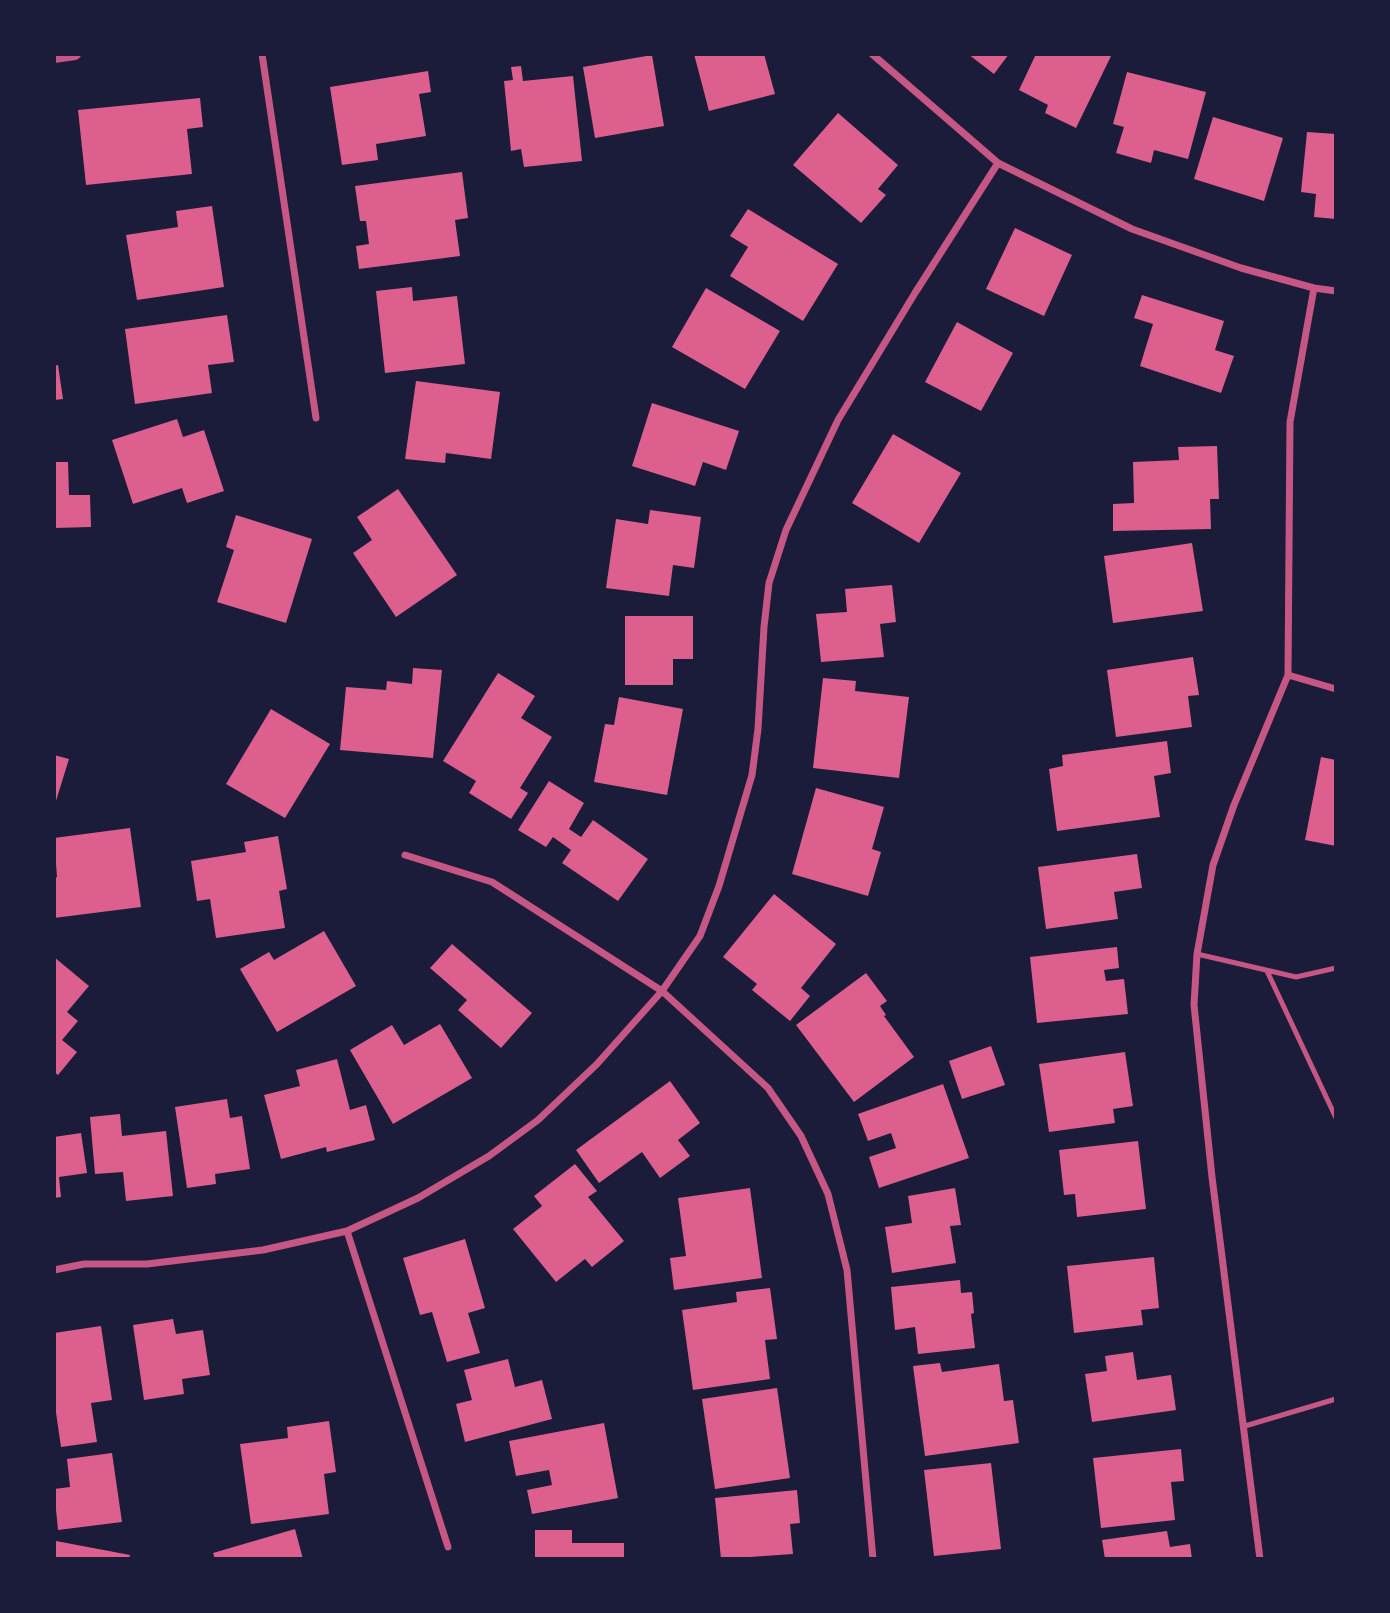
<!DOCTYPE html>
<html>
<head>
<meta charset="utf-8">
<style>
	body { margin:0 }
	#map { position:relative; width:1390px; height:1613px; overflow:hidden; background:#1b1b3a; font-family:"Sofia Sans Condensed",sans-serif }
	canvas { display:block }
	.frame { position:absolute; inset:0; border:56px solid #1b1b3a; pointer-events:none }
</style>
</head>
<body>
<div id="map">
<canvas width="1390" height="1613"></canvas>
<div class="frame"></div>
</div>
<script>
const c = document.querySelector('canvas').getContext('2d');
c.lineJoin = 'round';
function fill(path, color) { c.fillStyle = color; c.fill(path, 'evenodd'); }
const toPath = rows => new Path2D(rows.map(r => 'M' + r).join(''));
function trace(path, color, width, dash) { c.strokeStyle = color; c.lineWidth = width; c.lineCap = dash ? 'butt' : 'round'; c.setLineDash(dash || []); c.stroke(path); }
const building = toPath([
	[694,54,764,54,775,94,709,111],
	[968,54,1009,54,994,74],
	[1036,54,1112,54,1076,128,1045,113,1048,105,1019,90],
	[652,55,664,126,595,138,583,67],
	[521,66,523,81,573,76,582,161,524,167,521,149,511,151,504,81,513,80,511,67],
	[428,71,431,92,419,94,426,136,376,144,378,160,342,165,330,87],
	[1127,72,1206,92,1188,159,1154,150,1151,163,1116,153,1124,127,1113,124],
	[200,98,203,127,187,129,192,174,86,185,78,110],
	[838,113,898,165,878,189,886,195,861,223,793,165],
	[1213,117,1283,138,1264,201,1194,179],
	[1307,132,1336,134,1336,219,1314,217,1316,194,1301,192],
	[462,172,468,218,455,220,460,256,359,269,356,246,369,244,366,221,360,221,355,186],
	[212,206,224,287,137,300,126,235,178,227,176,211],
	[748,209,838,264,803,321,730,276,748,247,730,236],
	[1015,228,1072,255,1044,316,986,289],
	[412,287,413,301,457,296,465,364,385,373,376,291],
	[706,288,780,331,745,389,672,347],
	[1142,295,1224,321,1215,350,1234,356,1221,393,1140,366,1153,324,1134,318],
	[227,315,234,362,208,365,212,393,135,404,125,329],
	[957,322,1013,353,981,411,925,382],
	[58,365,63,399,54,400,54,366],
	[416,381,500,392,491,459,446,453,445,463,405,459],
	[652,403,739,431,726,470,703,462,695,486,632,466],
	[177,419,183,437,204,430,224,491,187,503,182,488,133,504,112,440],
	[893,434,961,473,919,543,852,503],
	[1217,446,1219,499,1210,499,1211,529,1113,531,1113,504,1134,503,1133,462,1179,460,1178,447],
	[54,462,68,462,69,495,90,495,91,527,54,528],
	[398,489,457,575,396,617,353,553,372,540,357,517],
	[650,510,701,517,694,568,673,565,669,596,606,588,616,519,648,524],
	[236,515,312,539,286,623,217,602,234,550,226,547],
	[1192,543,1203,611,1113,623,1104,556],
	[892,585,896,622,880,624,884,657,821,662,816,614,847,612,845,589],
	[625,616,693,616,693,659,673,659,673,685,625,685],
	[1193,657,1199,695,1188,696,1192,727,1116,737,1107,670],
	[413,668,442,670,433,758,340,750,346,687,386,690,387,681,412,684],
	[498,673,535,696,521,718,552,737,520,788,528,793,511,819,469,793,476,781,443,761],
	[823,678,856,681,855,691,909,697,899,778,813,768],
	[619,697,683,709,667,795,594,782,605,724,614,725],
	[271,709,330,744,285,818,226,784],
	[1167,741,1171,773,1154,776,1160,817,1057,831,1049,769,1063,766,1062,755],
	[54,755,69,759,55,804,54,804],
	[1321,757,1336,760,1336,846,1305,840],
	[549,781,584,803,569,829,581,837,593,820,648,859,618,901,562,863,571,850,553,837,546,847,518,830],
	[816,788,884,807,872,849,881,852,868,896,792,874],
	[130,828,141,907,54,918,54,878,57,877,54,838],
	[278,836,287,889,279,891,285,928,216,938,210,899,197,901,191,861,246,852,244,842],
	[1137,854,1142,888,1114,892,1118,919,1046,929,1038,867],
	[774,894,836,944,801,988,810,996,790,1021,752,990,757,984,723,957],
	[324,931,356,986,277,1032,240,969,269,952,274,960],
	[452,944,532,1013,501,1048,458,1010,467,1000,430,968],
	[1117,947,1119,968,1104,970,1106,981,1124,979,1128,1014,1037,1023,1030,957],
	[54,957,89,986,67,1012,78,1021,62,1040,77,1052,58,1075,54,1072],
	[866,973,887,1001,880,1006,886,1015,884,1016,914,1057,854,1102,796,1025],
	[440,1024,472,1078,393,1124,350,1050,392,1025,404,1045],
	[991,1046,1005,1085,962,1099,949,1061],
	[1125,1052,1133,1106,1113,1109,1115,1123,1049,1132,1039,1064],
	[337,1059,350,1110,366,1105,375,1140,327,1152,326,1147,281,1159,264,1095,300,1086,296,1070],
	[670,1081,700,1123,678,1140,690,1156,660,1178,642,1152,599,1183,576,1150],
	[943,1084,969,1158,879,1188,869,1157,896,1148,891,1133,868,1141,858,1114],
	[227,1099,230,1118,242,1116,250,1169,215,1174,216,1184,187,1188,175,1107],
	[120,1114,122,1136,166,1131,173,1196,126,1201,123,1172,95,1174,90,1117],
	[81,1133,87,1173,59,1177,61,1197,54,1198,54,1137],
	[1138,1141,1146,1209,1077,1217,1075,1194,1064,1195,1059,1150],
	[575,1164,597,1191,588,1197,624,1241,592,1267,585,1259,556,1282,513,1229,542,1206,534,1196],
	[750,1188,762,1278,674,1290,670,1258,686,1256,678,1198],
	[955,1188,961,1225,950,1226,956,1263,892,1273,885,1227,912,1223,908,1196],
	[465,1239,485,1308,468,1313,480,1353,447,1362,432,1312,420,1315,403,1258],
	[1154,1257,1159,1308,1141,1310,1143,1325,1074,1333,1067,1266],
	[960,1280,961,1293,972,1292,974,1313,971,1314,975,1348,918,1354,915,1327,895,1330,891,1287],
	[770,1288,777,1339,765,1340,770,1379,693,1390,682,1310,737,1302,736,1292],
	[173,1319,176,1334,203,1330,210,1375,182,1379,184,1394,144,1400,133,1325],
	[101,1326,112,1400,91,1403,97,1442,61,1447,54,1399,54,1333],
	[1133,1352,1137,1380,1171,1375,1176,1410,1092,1422,1085,1374,1107,1371,1105,1356],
	[508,1359,515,1387,542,1380,552,1419,465,1442,456,1404,472,1400,464,1370],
	[940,1363,942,1372,999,1364,1004,1401,1013,1400,1019,1443,925,1456,913,1366],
	[777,1388,790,1478,715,1489,702,1399],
	[329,1421,336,1472,324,1474,329,1514,251,1524,240,1444,288,1438,287,1427],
	[604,1423,618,1498,532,1514,527,1490,552,1485,549,1470,516,1476,509,1441],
	[1181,1449,1184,1481,1171,1482,1175,1520,1101,1528,1093,1458],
	[112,1453,122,1522,58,1530,54,1489,70,1487,67,1459],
	[991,1463,1001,1549,934,1556,924,1470],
	[797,1490,800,1523,790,1524,793,1554,721,1559,715,1498],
	[295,1529,303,1559,215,1559,213,1553],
	[535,1530,572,1530,572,1543,624,1543,624,1559,535,1559],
	[1167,1531,1170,1547,1190,1544,1192,1559,1105,1559,1102,1540],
	[56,1541,130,1555,129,1559,54,1559]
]);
const service = toPath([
	[1197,954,1296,977,1336,968],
	[1267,971,1336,1118],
	[1245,1426,1336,1399]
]);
const minor = toPath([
	[262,54,316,418],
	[872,54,998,163,1132,229,1241,268,1314,288,1336,291],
	[1288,675,1336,689],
	[405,855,492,882,662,991,768,1088,801,1136,828,1194,847,1270,873,1559],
	[347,1231,448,1547],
	[54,1270,84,1264,147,1264,263,1250,347,1231,418,1198,489,1156,538,1120,597,1064,662,991,700,936,719,886,752,775,758,729,764,627,769,583,786,530,838,420,915,293,998,163],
	[1260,1559,1212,1177,1194,1005,1197,954,1213,865,1234,805,1288,675,1290,422,1314,288]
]);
const tertiary = toPath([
	[54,57,75,54]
]);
fill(building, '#dd5f8e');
trace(service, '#c65784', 5);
trace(minor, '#c65784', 7);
trace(tertiary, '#c65784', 12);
</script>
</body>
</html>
